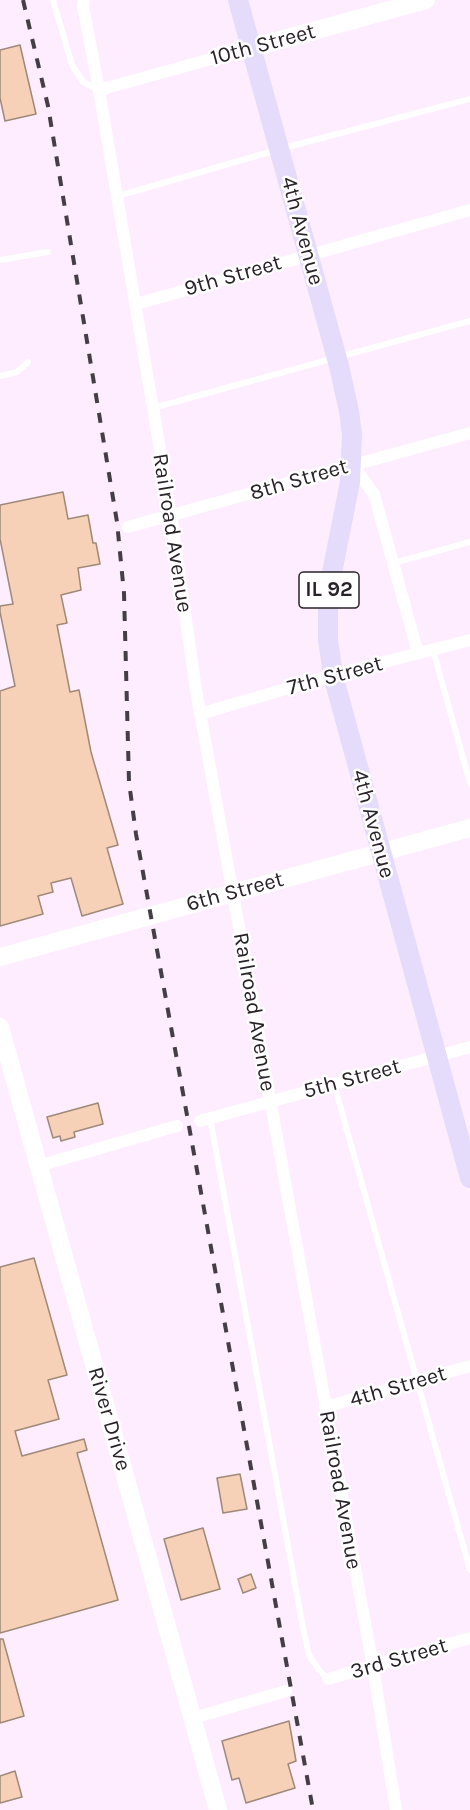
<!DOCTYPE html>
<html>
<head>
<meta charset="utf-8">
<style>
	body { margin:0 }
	canvas { display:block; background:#fdedfe }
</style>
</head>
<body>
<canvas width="470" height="1810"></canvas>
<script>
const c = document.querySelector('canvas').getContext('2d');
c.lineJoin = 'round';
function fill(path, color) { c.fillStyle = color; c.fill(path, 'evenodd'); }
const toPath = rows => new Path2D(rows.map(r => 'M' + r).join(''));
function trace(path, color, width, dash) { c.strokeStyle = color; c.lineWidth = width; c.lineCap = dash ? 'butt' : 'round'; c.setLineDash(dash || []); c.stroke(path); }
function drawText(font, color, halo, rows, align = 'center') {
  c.font = font + ' Karla,sans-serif'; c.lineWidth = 5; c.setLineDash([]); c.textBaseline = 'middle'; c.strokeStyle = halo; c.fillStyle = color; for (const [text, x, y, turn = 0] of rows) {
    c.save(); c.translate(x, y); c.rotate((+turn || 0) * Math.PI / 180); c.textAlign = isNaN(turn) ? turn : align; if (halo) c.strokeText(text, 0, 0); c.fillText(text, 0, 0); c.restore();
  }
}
const building = toPath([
	[20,45,36,114,5,121,0,98,0,50,20,45],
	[63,492,68,519,88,515,93,543,96,543,100,564,78,568,81,590,61,595,67,623,57,625,70,692,79,690,91,752,118,845,107,848,123,904,82,916,71,878,51,883,53,892,38,896,43,914,0,926,0,691,15,686,0,612,0,606,13,604,0,539,0,505,63,492],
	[98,1103,103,1124,74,1132,75,1137,61,1141,60,1136,53,1138,47,1117,98,1103],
	[34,1258,67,1375,48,1380,59,1419,15,1431,22,1456,84,1439,87,1450,77,1453,118,1600,0,1633,0,1267,34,1258],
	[240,1474,247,1509,223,1513,217,1478,240,1474],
	[203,1528,220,1589,181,1600,164,1539,203,1528],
	[251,1574,256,1588,243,1593,238,1579,251,1574],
	[0,1639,3,1639,24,1716,0,1723,0,1639],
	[289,1721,296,1761,288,1764,295,1788,246,1803,239,1778,232,1780,222,1741,289,1721],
	[15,1771,22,1797,0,1803,0,1776,15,1771]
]);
const lane = toPath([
	[53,0,72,65,83,82,99,90],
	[118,196,280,149,470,99],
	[0,260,48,252],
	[0,376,17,372,28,362],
	[153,408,470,321],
	[394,563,470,542],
	[433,650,470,783],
	[334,1084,470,1570],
	[210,1118,303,1628,309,1655,319,1670,328,1679]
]);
const street = toPath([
	[84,0,83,6,99,90,171,515,196,690,373,1667,396,1810],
	[99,90,251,48],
	[136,304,470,210],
	[352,465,374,494,418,653],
	[128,527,470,433],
	[200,714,333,675,470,640],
	[200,1121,470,1047],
	[38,1166,177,1126],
	[325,1407,470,1366],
	[328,1679,470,1638],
	[193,1718,286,1691]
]);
const secondary = toPath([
	[251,48,426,0],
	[0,957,470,828],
	[0,1027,218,1810]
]);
const primary = toPath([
	[238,0,339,366,349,411,352,434,350,482,328,593,328,640,333,675,470,1178]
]);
const rail = toPath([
	[23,0,48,106,117,522,124,593,129,782,136,834,313,1810]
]);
const shields = [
	[329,590,60]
];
const shieldNames = [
	["IL 92",329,590]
];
const streetNames = [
	["10th Street",263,45,-15],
	["4th Avenue",302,231,75],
	["9th Street",233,276,-16],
	["8th Street",299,480,-16],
	["Railroad Avenue",172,533,81],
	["7th Street",335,676,-15],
	["4th Avenue",373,824,75],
	["6th Street",235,892,-15],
	["Railroad Avenue",254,1012,80],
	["5th Street",352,1079,-15],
	["4th Street",398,1387,-16],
	["River Drive",109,1419,74],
	["Railroad Avenue",340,1490,80],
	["3rd Street",399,1659,-16]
];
fill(building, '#f7d1b7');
trace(building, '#9e897a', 1.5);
trace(lane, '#fff', 6);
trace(street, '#fff', 12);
trace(secondary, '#fff', 18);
trace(primary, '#e5dcfb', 20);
trace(rail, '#463e46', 4, [10, 10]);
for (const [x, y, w] of shields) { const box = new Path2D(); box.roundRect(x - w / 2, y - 18, w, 36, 4.5); c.fillStyle = '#fff'; c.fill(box); trace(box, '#292229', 1.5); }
drawText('bold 21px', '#292229', null, shieldNames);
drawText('22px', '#292229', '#fff', streetNames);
</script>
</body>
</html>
